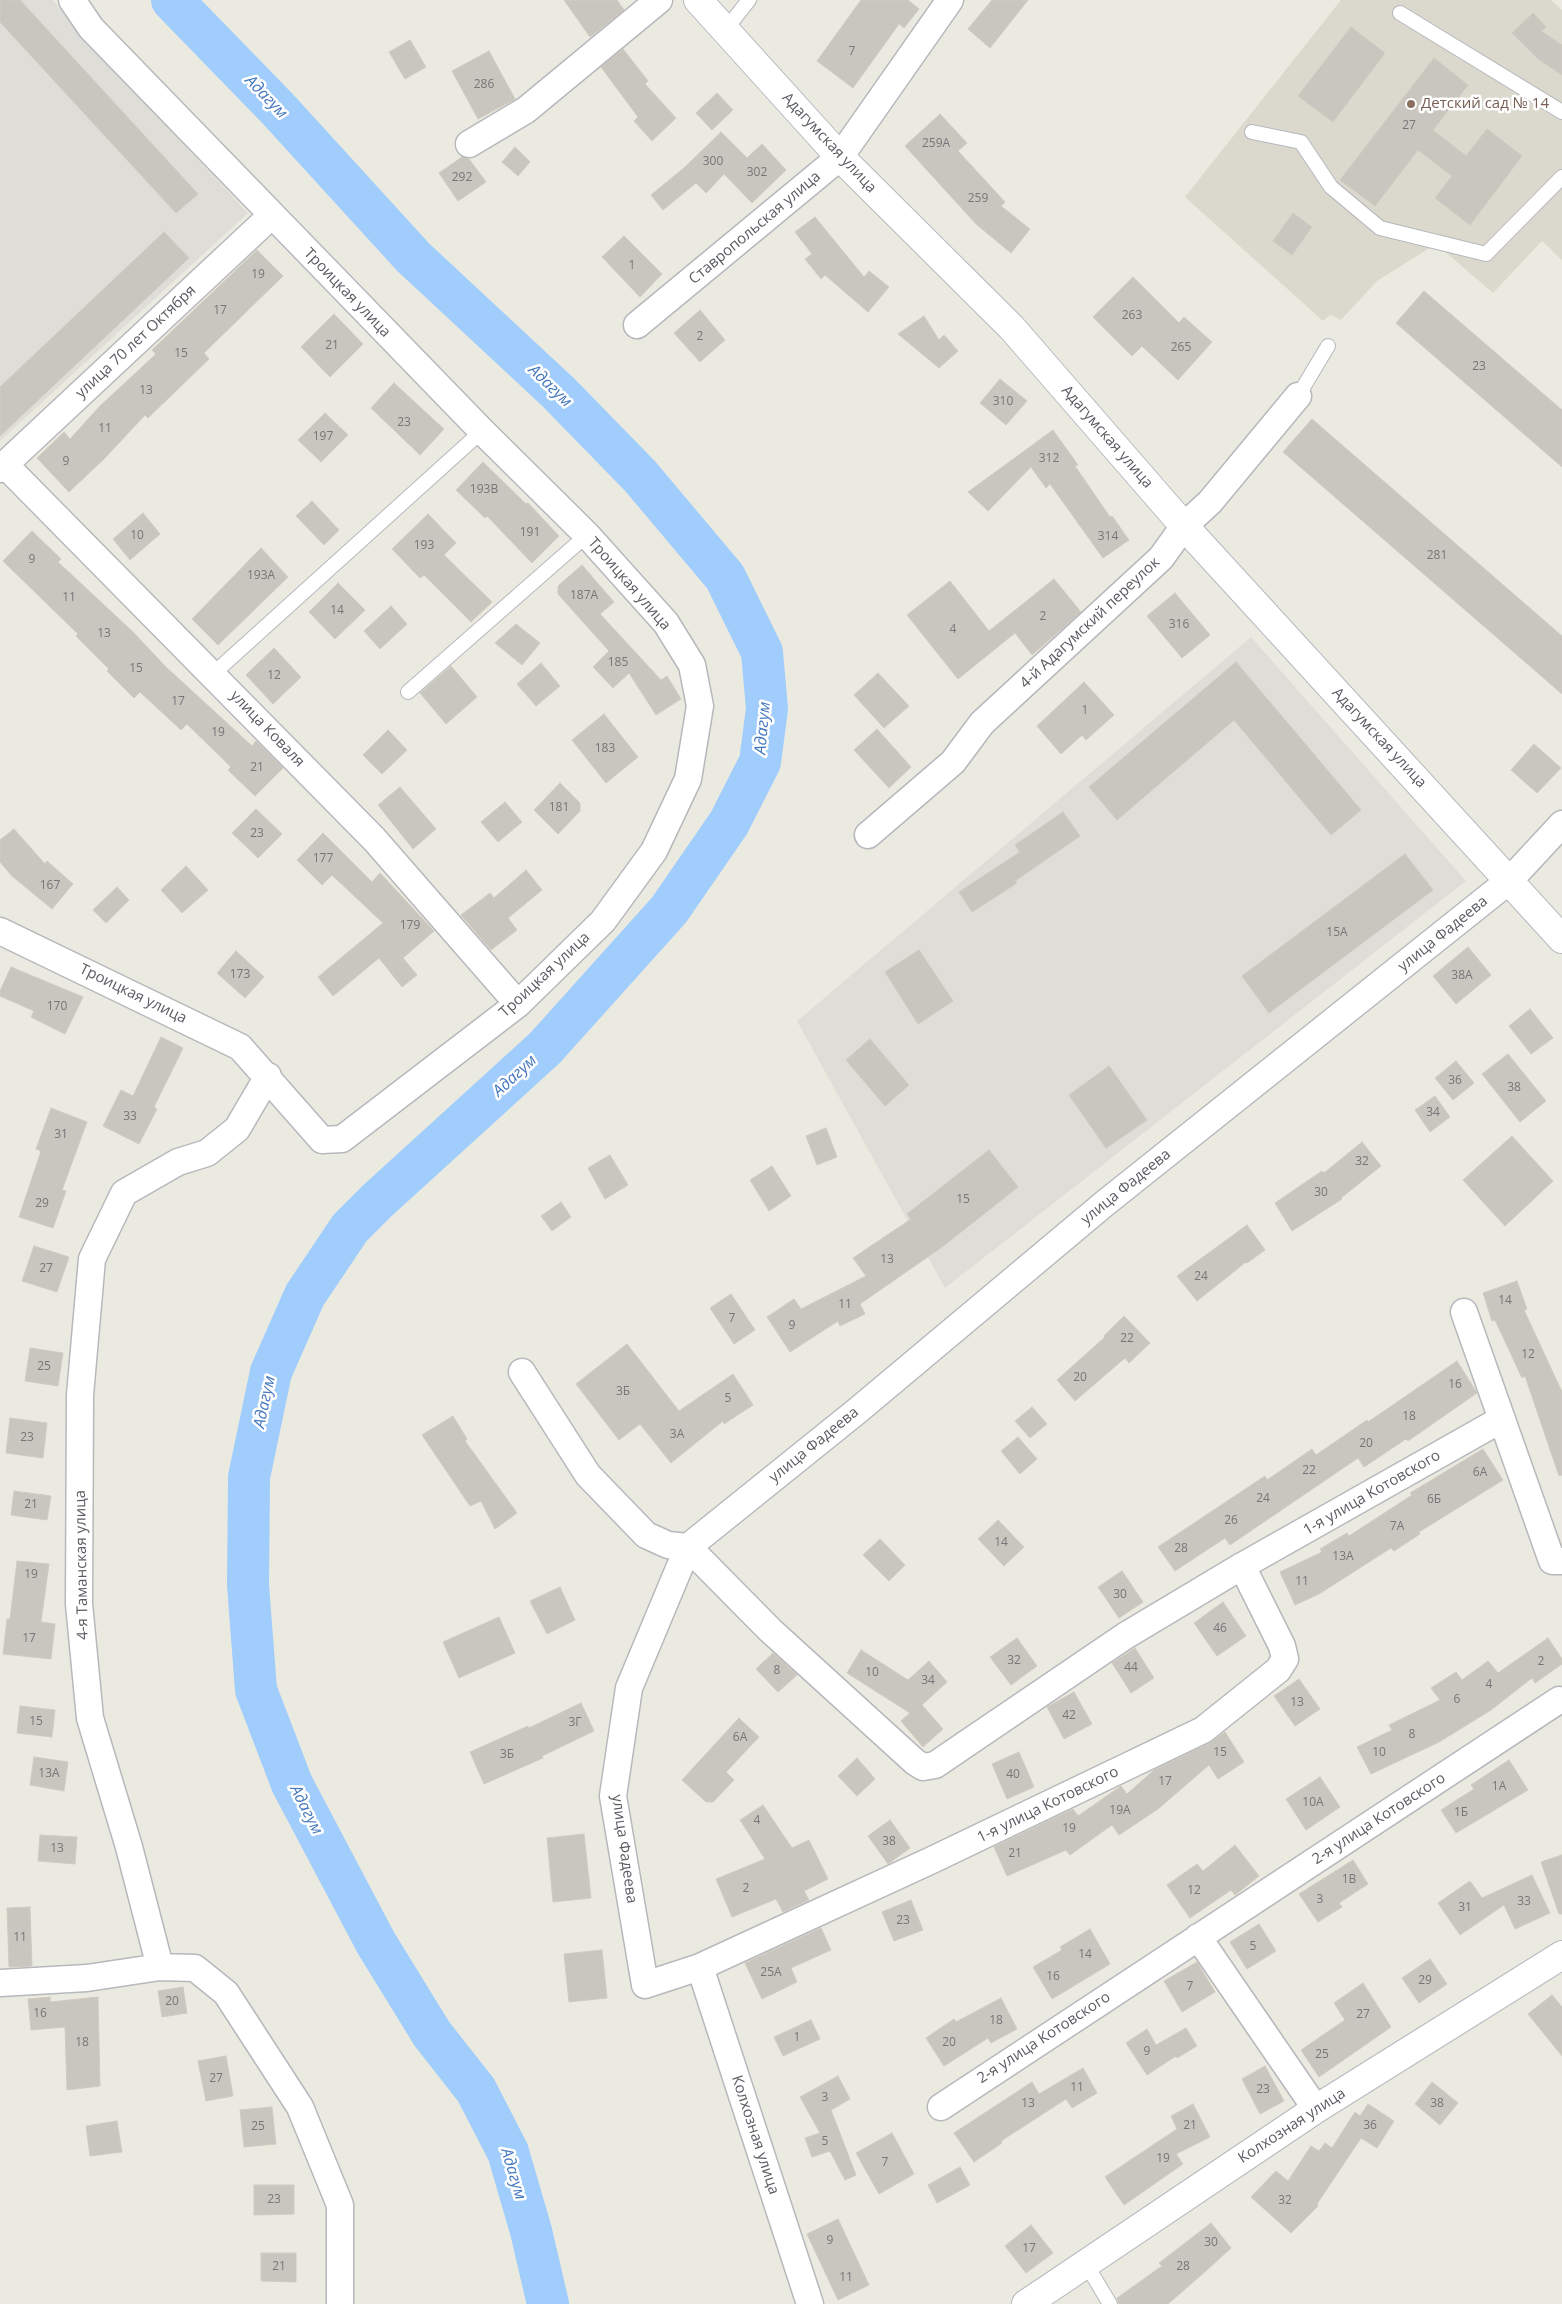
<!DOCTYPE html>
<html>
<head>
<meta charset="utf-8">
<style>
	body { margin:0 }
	canvas { display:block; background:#ebeae0 }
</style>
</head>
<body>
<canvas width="1562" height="2304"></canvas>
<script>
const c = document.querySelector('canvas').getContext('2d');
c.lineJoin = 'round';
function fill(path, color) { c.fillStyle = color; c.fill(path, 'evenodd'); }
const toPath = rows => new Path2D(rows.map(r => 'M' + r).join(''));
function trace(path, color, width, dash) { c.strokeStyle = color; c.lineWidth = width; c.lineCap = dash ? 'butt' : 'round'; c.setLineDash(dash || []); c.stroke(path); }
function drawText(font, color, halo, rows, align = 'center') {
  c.font = font + ' "Open Sans",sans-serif'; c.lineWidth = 5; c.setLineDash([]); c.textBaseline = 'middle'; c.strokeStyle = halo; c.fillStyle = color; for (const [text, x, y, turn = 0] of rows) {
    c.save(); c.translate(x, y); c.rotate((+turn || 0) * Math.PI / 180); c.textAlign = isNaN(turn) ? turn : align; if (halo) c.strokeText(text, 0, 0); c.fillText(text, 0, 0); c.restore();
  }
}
const industrial = toPath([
	[0,0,53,0,73,26,248,213,0,441],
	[1251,637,1466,881,945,1288,797,1021]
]);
const education = toPath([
	[1341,0,1551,0,1562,10,1562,260,1542,241,1493,293,1436,244,1377,281,1341,320,1330,315,1323,321,1185,197]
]);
const river = toPath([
	[172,0,277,108,413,257,558,392,640,476,725,577,762,652,767,709,760,762,729,823,669,910,545,1048,377,1201,350,1228,305,1295,271,1372,249,1477,248,1585,256,1690,292,1784,376,1943,432,2034,476,2090,508,2152,531,2231,548,2304]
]);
const building = toPath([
	[0,0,20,0,198,194,176,213,0,22,0,0],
	[564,0,617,0,624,10,590,37,564,0],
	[861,0,908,0,919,9,904,28,899,24,853,88,817,61,861,0],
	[992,0,1028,0,990,48,968,29,992,0],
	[1533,13,1546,27,1541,31,1562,45,1562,75,1538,59,1512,33,1533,13],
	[1351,27,1385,53,1333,122,1298,96,1351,27],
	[410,40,426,67,405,79,389,52,410,40],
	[623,49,648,81,645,84,676,118,652,141,634,121,638,117,601,67,623,49],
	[489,51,515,99,478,119,452,71,489,51],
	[1434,58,1468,85,1433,130,1466,156,1487,129,1522,156,1470,225,1435,198,1452,176,1418,150,1375,206,1340,180,1434,58],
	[717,93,733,110,712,130,696,113,717,93],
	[940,114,967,143,958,151,1005,202,1001,206,1030,229,1011,253,976,224,905,146,940,114],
	[721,132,747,158,762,144,786,170,752,203,724,174,706,193,696,183,663,210,651,195,685,167,721,132],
	[515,147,530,162,518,176,502,162,515,147],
	[462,157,469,159,486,182,458,201,439,173,462,157],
	[1293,213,1312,227,1292,255,1273,241,1293,213],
	[815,217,864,277,869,271,889,287,868,312,825,275,821,279,805,259,812,254,795,232,815,217],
	[164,232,189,258,0,436,0,387,164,232],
	[624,236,662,274,640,297,602,257,624,236],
	[257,250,283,276,204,353,209,359,148,418,145,415,105,458,69,492,37,458,64,432,70,439,100,406,156,354,152,350,257,250],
	[1133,277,1179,323,1184,317,1212,342,1178,380,1142,346,1132,356,1093,317,1133,277],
	[1424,291,1562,410,1562,467,1396,323,1424,291],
	[700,310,725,340,700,362,674,333,700,310],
	[334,314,363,344,330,377,301,347,334,314],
	[924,316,939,340,944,335,958,351,939,368,898,334,924,316],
	[1000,379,1027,401,1006,425,980,403,1000,379],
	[394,383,444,429,420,455,371,408,394,383],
	[325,413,348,435,321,462,298,440,325,413],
	[1312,419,1562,636,1562,694,1283,452,1312,419],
	[1053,430,1078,465,1075,466,1110,517,1112,516,1129,540,1103,558,1050,484,1046,488,1031,467,988,511,968,492,1053,430],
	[483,462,526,504,528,503,559,536,532,563,487,516,485,518,456,490,483,462],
	[312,501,339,530,324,545,296,516,312,501],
	[143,513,160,534,130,560,113,539,143,513],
	[428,514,456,543,444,555,492,602,471,622,424,575,420,578,392,549,428,514],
	[32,531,61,559,58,562,132,631,166,667,252,746,256,741,283,768,255,796,228,770,231,767,187,724,181,730,140,692,134,698,107,671,109,669,76,636,78,634,3,561,32,531],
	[261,548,288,577,218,645,192,619,261,548],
	[582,565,614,602,600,614,661,680,667,676,681,699,656,715,629,673,613,688,593,667,609,651,558,594,558,586,582,565],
	[1054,579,1081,612,1032,655,1015,633,958,679,907,615,950,581,989,631,1054,579],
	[338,583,365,610,335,639,309,612,338,583],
	[1175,593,1210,635,1182,658,1147,616,1175,593],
	[391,606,407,624,380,649,364,631,391,606],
	[516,624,540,643,522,665,495,643,516,624],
	[274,648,301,677,273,704,246,675,274,648],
	[1236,662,1361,810,1331,835,1234,720,1117,820,1089,787,1236,662],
	[541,663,560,686,536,706,517,684,541,663],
	[451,666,477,697,446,724,420,693,451,666],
	[878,673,909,706,884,728,854,695,878,673],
	[1084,682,1114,715,1086,740,1082,735,1061,754,1037,726,1084,682],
	[604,714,638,757,606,783,572,740,604,714],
	[877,729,911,767,889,788,854,750,877,729],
	[388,730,407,750,382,774,363,755,388,730],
	[1534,744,1561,768,1537,793,1511,770,1534,744],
	[560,783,580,803,580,811,558,834,534,810,560,783],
	[400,787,436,829,413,849,378,805,400,787],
	[505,802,522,822,498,842,481,822,505,802],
	[256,809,282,834,258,858,232,833,256,809],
	[1063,812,1080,836,1015,881,1017,883,972,912,959,892,1020,852,1015,845,1063,812],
	[14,829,45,864,47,861,73,884,52,909,12,876,0,862,0,840,14,829],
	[323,833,372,882,380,873,434,931,403,958,417,975,402,987,379,958,333,996,318,977,383,923,332,875,322,885,297,860,323,833],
	[1405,854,1433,890,1269,1013,1242,976,1405,854],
	[186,866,208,890,182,913,161,890,186,866],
	[526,870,542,890,508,918,517,930,491,950,461,915,490,893,494,898,526,870],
	[117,887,129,900,106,923,93,910,117,887],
	[1468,947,1491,975,1456,1004,1433,976,1468,947],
	[919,950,953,1001,918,1024,885,972,919,950],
	[236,951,264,977,245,998,217,973,236,951],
	[11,967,83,997,65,1034,31,1017,34,1011,0,996,0,991,11,967],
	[1530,1009,1553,1038,1531,1054,1509,1026,1530,1009],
	[161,1037,183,1048,154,1107,157,1109,139,1144,103,1126,121,1090,133,1096,161,1037],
	[870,1039,909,1085,885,1106,846,1060,870,1039],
	[1508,1054,1546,1101,1520,1122,1482,1074,1508,1054],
	[1456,1061,1474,1083,1453,1100,1435,1078,1456,1061],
	[1109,1066,1147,1120,1106,1148,1069,1095,1109,1066],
	[1435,1096,1450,1117,1430,1132,1415,1110,1435,1096],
	[51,1108,87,1122,62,1190,66,1191,53,1228,19,1217,41,1151,36,1149,51,1108],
	[826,1128,837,1157,817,1165,806,1136,826,1128],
	[1512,1136,1553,1181,1505,1226,1463,1180,1512,1136],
	[1362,1142,1381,1166,1341,1198,1342,1199,1292,1231,1275,1203,1322,1171,1324,1173,1362,1142],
	[989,1150,1018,1187,942,1247,860,1304,865,1314,840,1326,838,1321,790,1352,767,1317,794,1299,801,1309,866,1276,853,1258,911,1219,907,1214,989,1150],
	[610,1155,628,1185,605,1199,588,1168,610,1155],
	[772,1166,791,1196,769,1211,750,1180,772,1166],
	[561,1202,571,1217,552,1231,541,1216,561,1202],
	[1247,1225,1265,1250,1247,1263,1246,1262,1197,1301,1177,1276,1247,1225],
	[34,1246,69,1257,57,1292,22,1281,34,1246],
	[1517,1281,1527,1309,1524,1310,1562,1392,1562,1475,1559,1476,1525,1376,1522,1378,1495,1320,1492,1321,1483,1293,1517,1281],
	[731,1294,755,1330,734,1344,710,1308,731,1294],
	[1124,1316,1150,1343,1129,1363,1125,1358,1075,1401,1057,1380,1105,1337,1104,1336,1124,1316],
	[627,1344,679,1411,733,1374,753,1405,724,1424,723,1421,671,1463,640,1424,619,1440,576,1384,627,1344],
	[30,1348,63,1353,58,1386,25,1381,30,1348],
	[1457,1361,1477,1393,1408,1441,1406,1439,1364,1467,1358,1458,1230,1545,1225,1538,1175,1571,1158,1547,1265,1476,1267,1480,1312,1449,1316,1455,1367,1420,1368,1422,1457,1361],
	[1032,1407,1047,1424,1030,1438,1015,1421,1032,1407],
	[453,1416,467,1439,465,1441,517,1513,495,1529,481,1501,470,1506,422,1435,453,1416],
	[10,1418,47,1423,43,1458,6,1453,10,1418],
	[1018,1437,1037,1459,1020,1474,1001,1451,1018,1437],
	[1483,1449,1503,1480,1419,1532,1420,1534,1394,1551,1391,1548,1319,1594,1295,1605,1280,1572,1322,1552,1320,1549,1347,1533,1349,1536,1412,1495,1410,1493,1483,1449],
	[14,1491,51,1496,47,1520,11,1515,14,1491],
	[998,1520,1024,1547,1004,1566,978,1539,998,1520],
	[880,1539,905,1565,889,1581,863,1555,880,1539],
	[17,1561,49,1564,41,1622,55,1624,51,1659,3,1654,7,1619,10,1619,17,1561],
	[1122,1571,1143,1602,1119,1618,1098,1587,1122,1571],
	[560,1587,575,1620,547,1634,530,1601,560,1587],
	[1223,1602,1246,1636,1217,1656,1194,1623,1223,1602],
	[499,1617,515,1653,459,1678,443,1642,499,1617],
	[1017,1638,1037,1666,1011,1685,990,1657,1017,1638],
	[1548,1638,1562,1659,1562,1664,1535,1683,1532,1678,1491,1710,1439,1742,1371,1774,1357,1747,1392,1730,1389,1725,1440,1700,1431,1688,1456,1672,1462,1680,1488,1661,1498,1673,1548,1638],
	[1135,1648,1154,1678,1131,1693,1112,1663,1135,1648],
	[861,1650,908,1680,929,1661,947,1682,922,1705,943,1729,923,1747,901,1721,910,1713,847,1673,861,1650],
	[773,1653,797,1675,778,1692,756,1669,773,1653],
	[1299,1679,1320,1709,1295,1726,1274,1696,1299,1679],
	[1074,1692,1092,1724,1064,1739,1047,1707,1074,1692],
	[581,1703,594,1731,542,1756,543,1758,484,1784,470,1752,528,1726,529,1728,581,1703],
	[20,1706,55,1710,52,1737,17,1733,20,1706],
	[739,1718,759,1737,726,1772,734,1780,713,1802,706,1802,682,1780,739,1718],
	[1225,1732,1244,1762,1218,1779,1209,1765,1158,1809,1119,1835,1112,1825,1070,1855,1066,1850,1007,1876,994,1847,1073,1809,1078,1816,1121,1786,1127,1794,1154,1770,1210,1743,1225,1732],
	[1019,1752,1034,1787,1007,1799,992,1764,1019,1752],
	[34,1757,68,1762,64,1791,30,1785,34,1757],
	[857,1758,875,1779,857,1796,838,1776,857,1758],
	[1509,1760,1528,1790,1456,1833,1441,1810,1474,1789,1471,1785,1509,1760],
	[1320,1777,1340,1807,1306,1830,1286,1799,1320,1777],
	[763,1805,792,1848,809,1840,828,1879,804,1891,809,1900,783,1912,776,1899,732,1917,716,1879,765,1859,740,1820,763,1805],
	[890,1820,910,1848,888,1864,868,1836,890,1820],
	[584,1834,591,1898,553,1902,547,1838,584,1834],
	[40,1835,77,1837,75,1864,38,1861,40,1835],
	[1235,1845,1259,1876,1235,1895,1231,1890,1190,1918,1167,1885,1197,1864,1203,1871,1235,1845],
	[1562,1855,1562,1914,1559,1914,1541,1862,1562,1855],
	[1353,1860,1368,1884,1339,1903,1342,1907,1318,1922,1299,1894,1353,1860],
	[1532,1875,1550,1913,1515,1929,1504,1905,1460,1935,1438,1903,1470,1881,1482,1898,1532,1875],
	[911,1900,923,1930,894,1941,882,1912,911,1900],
	[30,1907,32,1966,9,1967,7,1908,30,1907],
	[1259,1924,1276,1951,1247,1969,1230,1942,1259,1924],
	[821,1928,831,1950,791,1968,797,1982,762,1999,745,1963,821,1928],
	[1090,1929,1110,1964,1052,1999,1033,1967,1062,1950,1060,1947,1090,1929],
	[602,1950,607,1998,569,2002,564,1954,602,1950],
	[1430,1959,1447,1984,1419,2003,1402,1978,1430,1959],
	[1197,1962,1215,1992,1182,2012,1164,1981,1197,1962],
	[1363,1983,1391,2027,1319,2077,1301,2050,1345,2020,1334,2003,1363,1983],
	[183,1987,187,2013,162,2017,158,1991,183,1987],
	[1552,1995,1562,2007,1562,2056,1528,2014,1552,1995],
	[50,1997,50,2002,98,1997,100,2086,67,2090,65,2027,31,2030,28,1999,50,1997],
	[1001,1998,1017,2029,991,2043,988,2038,944,2066,926,2038,954,2019,956,2022,1001,1998],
	[811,2020,820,2039,783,2056,774,2037,811,2020],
	[1186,2028,1197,2046,1177,2058,1176,2056,1147,2075,1126,2043,1147,2029,1156,2045,1186,2028],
	[226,2056,233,2096,206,2101,198,2061,226,2056],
	[1265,2066,1284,2101,1260,2114,1242,2079,1265,2066],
	[1083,2068,1097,2093,1072,2108,1066,2099,1001,2141,1002,2143,974,2162,954,2133,1032,2082,1039,2094,1083,2068],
	[838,2076,850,2099,831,2110,856,2175,845,2180,830,2151,812,2157,805,2138,820,2133,800,2097,838,2076],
	[1432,2082,1458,2103,1440,2125,1415,2104,1432,2082],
	[1193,2104,1210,2137,1176,2154,1183,2164,1124,2205,1105,2177,1177,2129,1171,2116,1193,2104],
	[1368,2104,1394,2121,1377,2148,1361,2138,1317,2204,1318,2206,1291,2233,1251,2197,1276,2171,1288,2181,1311,2146,1319,2151,1325,2143,1332,2148,1355,2112,1360,2116,1368,2104],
	[272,2107,276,2144,244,2147,240,2110,272,2107],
	[117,2121,122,2152,90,2156,86,2126,117,2121],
	[892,2133,914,2174,879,2194,856,2153,892,2133],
	[960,2167,970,2185,937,2203,928,2185,960,2167],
	[254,2185,294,2185,294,2214,254,2215,254,2185],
	[838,2219,869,2285,838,2300,807,2234,838,2219],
	[1211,2223,1231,2248,1207,2270,1168,2304,1119,2304,1117,2298,1162,2266,1159,2263,1211,2223],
	[1031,2225,1053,2253,1026,2273,1005,2246,1031,2225],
	[261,2253,296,2253,296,2282,261,2281,261,2253]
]);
const service = toPath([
	[1400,13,1562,112],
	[726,29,749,0],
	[1252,132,1301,142,1331,187,1380,228,1486,254,1562,177],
	[1298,396,1328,346],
	[213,674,482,431],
	[408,692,587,535],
	[1086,2264,1110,2304]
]);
const minor = toPath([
	[469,144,526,110,659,0],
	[637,325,840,157,950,0],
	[5,465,374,839,518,1004],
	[0,469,272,215],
	[868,835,953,762,982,723,1161,558,1184,526,1210,502,1298,396],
	[0,931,240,1047,322,1140,342,1139,518,1004,603,921,654,851,688,779,700,706,692,665,666,623,587,535,482,431,91,28,72,0],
	[1464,1312,1552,1561,1562,1561],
	[522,1372,588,1475,646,1535,668,1545,688,1547,770,1630,915,1762,923,1767,935,1765,1125,1636,1242,1566,1502,1419],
	[1242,1566,1282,1646,1285,1659,1278,1670,1203,1730,932,1860,700,1967,645,1985,613,1796,629,1688,688,1547,857,1411,1104,1204,1510,880,1562,824],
	[1198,1937,1316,2109],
	[160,1967,195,1968,226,1993,300,2107,340,2205,340,2304],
	[700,1967,810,2304],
	[0,1983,87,1978,160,1967,129,1847,90,1718,79,1604,80,1395,92,1259,124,1193,178,1162,207,1153,237,1129,268,1076],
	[941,2107,1559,1700]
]);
const secondary = toPath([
	[698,0,840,157,1012,328,1184,526,1562,939],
	[1026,2304,1316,2109,1562,1955]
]);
const markers = [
	[1411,104,5,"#8d6e63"]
];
const numberNames = [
	["7",852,52],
	["286",484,85],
	["27",1409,126],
	["259А",936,144],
	["300",713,162],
	["302",757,173],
	["292",462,178],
	["259",978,199],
	["1",632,266],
	["19",258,275],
	["17",220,311],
	["263",1132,316],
	["2",700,337],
	["21",332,346],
	["265",1181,348],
	["15",181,354],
	["23",1479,367],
	["13",146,391],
	["310",1003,402],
	["23",404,423],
	["11",105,429],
	["197",323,437],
	["312",1049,459],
	["9",66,462],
	["193В",484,490],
	["191",530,533],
	["10",137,536],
	["314",1108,537],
	["193",424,546],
	["281",1437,556],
	["9",32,560],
	["193А",261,576],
	["187А",584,596],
	["11",69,598],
	["14",337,611],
	["2",1043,617],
	["316",1179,625],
	["4",953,630],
	["13",104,634],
	["185",618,663],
	["15",136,669],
	["12",274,676],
	["17",178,702],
	["1",1085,711],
	["19",218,733],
	["183",605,749],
	["21",257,768],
	["181",559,808],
	["23",257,834],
	["177",323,859],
	["167",50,886],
	["179",410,926],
	["15А",1337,933],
	["173",240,975],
	["38А",1462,976],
	["170",57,1007],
	["36",1455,1081],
	["38",1514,1088],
	["34",1433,1113],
	["33",130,1117],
	["31",61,1135],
	["32",1362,1162],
	["30",1321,1193],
	["15",963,1200],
	["29",42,1204],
	["13",887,1260],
	["27",46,1269],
	["24",1201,1277],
	["14",1505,1301],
	["11",845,1305],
	["7",732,1319],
	["9",792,1326],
	["22",1127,1339],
	["12",1528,1355],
	["25",44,1367],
	["20",1080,1378],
	["16",1455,1385],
	["3Б",623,1392],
	["5",728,1399],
	["18",1409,1417],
	["3А",677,1435],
	["23",27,1438],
	["20",1366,1444],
	["22",1309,1471],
	["6А",1480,1473],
	["24",1263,1499],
	["6Б",1434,1500],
	["21",31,1505],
	["26",1231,1521],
	["7А",1397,1527],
	["14",1001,1543],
	["28",1181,1549],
	["13А",1343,1557],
	["19",31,1575],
	["11",1302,1582],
	["30",1120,1595],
	["46",1220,1629],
	["17",29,1639],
	["32",1014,1661],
	["2",1541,1662],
	["44",1131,1668],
	["8",777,1671],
	["10",872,1673],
	["34",928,1681],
	["4",1489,1685],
	["6",1457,1700],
	["13",1297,1703],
	["42",1069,1716],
	["15",36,1722],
	["3Г",575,1723],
	["8",1412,1735],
	["6А",740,1738],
	["15",1220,1753],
	["10",1379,1753],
	["3Б",507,1755],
	["13А",49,1774],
	["40",1013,1775],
	["17",1165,1782],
	["1А",1499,1787],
	["10А",1313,1803],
	["19А",1120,1811],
	["1Б",1461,1813],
	["4",757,1821],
	["19",1069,1829],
	["38",889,1842],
	["13",57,1849],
	["21",1015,1854],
	["1В",1349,1880],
	["2",746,1889],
	["12",1194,1891],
	["3",1320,1900],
	["33",1524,1902],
	["31",1465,1908],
	["23",903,1921],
	["11",20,1938],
	["5",1253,1947],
	["14",1085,1955],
	["25А",771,1973],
	["16",1053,1977],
	["29",1425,1981],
	["7",1190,1987],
	["20",172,2002],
	["16",40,2014],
	["27",1363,2015],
	["18",996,2021],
	["1",797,2038],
	["18",82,2043],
	["20",949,2043],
	["9",1147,2052],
	["25",1322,2055],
	["27",216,2079],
	["11",1077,2088],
	["23",1263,2090],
	["3",825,2098],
	["13",1028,2104],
	["38",1437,2104],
	["21",1190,2126],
	["36",1370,2126],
	["25",258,2127],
	["5",825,2142],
	["19",1163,2159],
	["7",885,2163],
	["23",274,2200],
	["32",1285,2201],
	["9",830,2241],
	["30",1211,2243],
	["17",1029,2249],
	["21",279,2267],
	["28",1183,2267],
	["11",846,2278]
];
const educationNames = [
	["Детский сад № 14",1421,104]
];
const streetNames = [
	["Адагумская улица",829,143,47],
	["Ставропольская улица",755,228,-40],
	["Троицкая улица",347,293,46],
	["улица 70 лет Октября",136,342,-43],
	["Адагумская улица",1107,437,49],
	["Троицкая улица",629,584,49],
	["4-й Адагумский переулок",1090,623,-43],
	["улица Коваля",267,729,46],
	["Адагумская улица",1379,738,47],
	["улица Фадеева",1443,934,-39],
	["Троицкая улица",545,975,-43],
	["Троицкая улица",133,994,26],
	["улица Фадеева",1126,1187,-39],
	["улица Фадеева",814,1445,-39],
	["1-я улица Котовского",1372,1493,-30],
	["4-я Таманская улица",82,1565,-91],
	["1-я улица Котовского",1048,1805,-26],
	["2-я улица Котовского",1379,1819,-33],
	["улица Фадеева",624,1849,82],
	["2-я улица Котовского",1044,2038,-33],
	["Колхозная улица",1292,2126,-33],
	["Колхозная улица",755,2135,72]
];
const waterNames = [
	["Адагум",266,97,46],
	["Адагум",550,386,44],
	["Адагум",763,728,-85],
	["Адагум",515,1076,-43],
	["Адагум",265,1402,-78],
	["Адагум",306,1810,63],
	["Адагум",513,2174,73]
];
fill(industrial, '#dfddd8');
fill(education, '#dbd9ce');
trace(river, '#a0cdfc', 42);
fill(building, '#c8c6bf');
trace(building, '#d0cbbf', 1);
trace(service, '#b6b8bc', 16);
trace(minor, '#b6b8bc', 29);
trace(secondary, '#b6b9be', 30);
trace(service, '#fff', 14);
trace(minor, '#fff', 26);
trace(secondary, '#fff', 28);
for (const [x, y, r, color] of markers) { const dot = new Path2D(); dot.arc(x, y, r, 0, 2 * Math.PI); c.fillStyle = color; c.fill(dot); trace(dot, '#fff', 2); }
drawText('12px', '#757678', null, numberNames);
drawText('15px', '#785e54', '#fff', educationNames, 'left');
drawText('15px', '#595c61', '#fff', streetNames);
drawText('italic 16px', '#4477bd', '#fff', waterNames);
</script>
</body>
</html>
